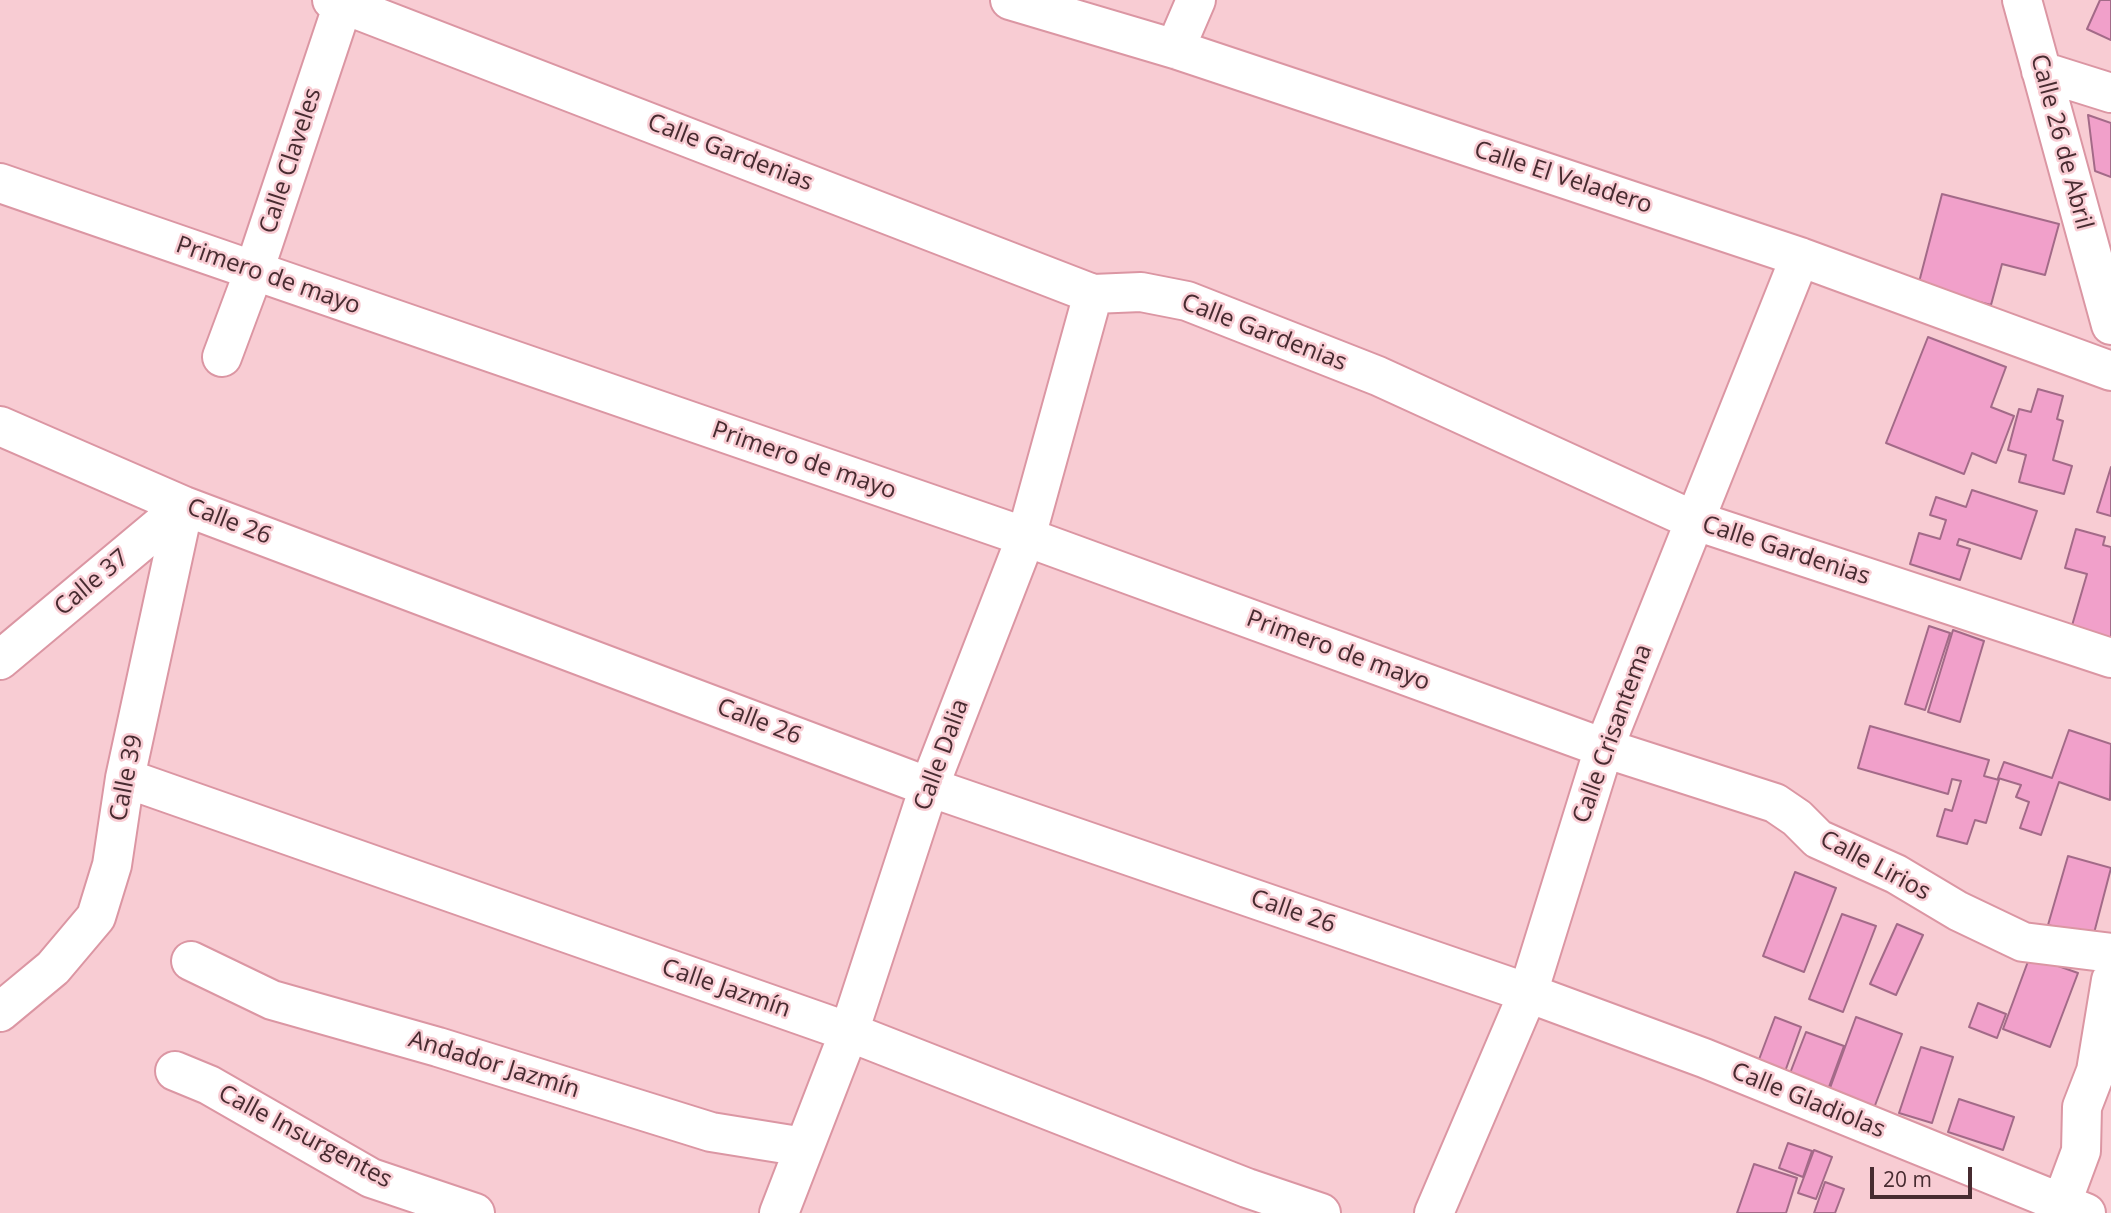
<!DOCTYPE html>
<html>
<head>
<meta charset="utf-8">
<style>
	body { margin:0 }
	#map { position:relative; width:2111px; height:1213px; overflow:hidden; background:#f8ccd3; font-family:"Open Sans",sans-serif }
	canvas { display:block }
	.scale { position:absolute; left:1870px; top:1167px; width:102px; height:32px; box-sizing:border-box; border:4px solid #472b30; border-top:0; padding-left:9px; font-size:21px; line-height:24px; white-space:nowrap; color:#472b30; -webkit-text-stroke:5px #f8ccd3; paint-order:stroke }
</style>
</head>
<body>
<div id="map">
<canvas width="2111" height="1213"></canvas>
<div class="scale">20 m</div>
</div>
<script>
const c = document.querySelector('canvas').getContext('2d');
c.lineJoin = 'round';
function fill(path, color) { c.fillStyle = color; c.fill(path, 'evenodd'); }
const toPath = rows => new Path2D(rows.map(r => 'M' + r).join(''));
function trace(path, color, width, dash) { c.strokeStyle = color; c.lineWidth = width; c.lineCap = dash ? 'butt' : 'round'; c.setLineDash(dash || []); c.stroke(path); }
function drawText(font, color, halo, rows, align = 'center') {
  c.font = font + ' "Open Sans",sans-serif'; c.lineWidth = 5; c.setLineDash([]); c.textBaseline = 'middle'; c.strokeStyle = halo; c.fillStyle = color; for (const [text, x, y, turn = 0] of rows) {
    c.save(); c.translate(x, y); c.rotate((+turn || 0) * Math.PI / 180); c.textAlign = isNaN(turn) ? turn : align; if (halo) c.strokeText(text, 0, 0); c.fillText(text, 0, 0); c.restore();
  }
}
const building = toPath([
	[2100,0,2111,0,2111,40,2087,29,2100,0],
	[2088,115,2111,123,2111,177,2095,171,2088,115],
	[1942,194,2059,224,2045,275,2002,264,1991,305,1918,286,1942,194],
	[1928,337,2006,367,1991,407,2014,416,1996,463,1972,453,1964,474,1886,443,1928,337],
	[2038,389,2063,396,2057,419,2063,421,2053,460,2072,466,2064,494,2019,482,2026,455,2008,450,2019,409,2031,412,2038,389],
	[2111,467,2111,516,2097,512,2111,467],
	[1972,490,2037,511,2021,559,1959,539,1957,545,1970,549,1960,580,1910,564,1919,533,1940,539,1946,520,1930,515,1936,497,1966,507,1972,490],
	[2076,529,2105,537,2103,545,2111,547,2111,640,2071,629,2087,574,2065,568,2076,529],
	[1929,626,1950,633,1925,710,1905,704,1929,626],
	[1953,630,1984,641,1960,722,1928,712,1953,630],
	[1870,726,1989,760,1984,776,1999,780,1986,823,1975,820,1967,844,1937,836,1945,809,1952,811,1961,781,1952,779,1948,794,1858,768,1870,726],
	[2069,730,2111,744,2110,800,2059,782,2041,835,2020,828,2029,802,2016,797,2021,785,1998,778,2004,762,2052,778,2069,730],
	[2068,856,2111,868,2093,937,2048,925,2068,856],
	[1795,872,1836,888,1804,972,1763,956,1795,872],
	[1842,914,1876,926,1843,1012,1809,999,1842,914],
	[1897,924,1923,935,1896,995,1870,984,1897,924],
	[2030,956,2078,973,2050,1047,2003,1029,2030,956],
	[1978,1003,2006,1014,1997,1038,1969,1027,1978,1003],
	[1775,1017,1801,1027,1782,1080,1755,1070,1775,1017],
	[1856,1017,1902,1034,1871,1116,1826,1099,1856,1017],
	[1806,1032,1844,1046,1826,1095,1787,1081,1806,1032],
	[1921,1047,1953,1057,1932,1123,1899,1113,1921,1047],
	[1959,1099,2014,1117,2003,1150,1948,1132,1959,1099],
	[1788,1143,1812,1151,1803,1177,1779,1168,1788,1143],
	[1814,1150,1832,1157,1816,1199,1798,1193,1814,1150],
	[1754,1164,1797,1178,1786,1213,1737,1213,1754,1164],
	[1825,1182,1844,1189,1835,1213,1814,1213,1825,1182]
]);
const minor = toPath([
	[332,0,1093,294,1141,292,1187,301,1378,376,1693,520,2111,658],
	[1010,0,1175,49,1800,257,2111,371],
	[2022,0,2111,325],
	[1175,49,1196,0],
	[2041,71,2111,93],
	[0,183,1026,537,1604,748,1775,803,1797,818,1818,839,1896,874,1958,911,2023,942,2111,953],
	[222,357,254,271,343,4],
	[0,426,184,506,929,787,1528,993,1704,1058,2086,1213],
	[0,660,184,506],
	[125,778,849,1032,1247,1188,1321,1213],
	[191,961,272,1000,438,1047,711,1132,804,1147],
	[0,1012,53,968,96,917,112,865,125,778,184,506],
	[175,1071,209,1085,371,1178,475,1213],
	[779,1213,849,1032,929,787,1026,537,1093,294],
	[1434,1213,1528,993,1604,748,1800,257],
	[2058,1213,2081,1151,2082,1107,2096,1071,2111,980]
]);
const streetNames = [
	["Calle 26 de Abril",2061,142,75],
	["Calle Gardenias",730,153,21],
	["Calle Claveles",291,161,-72],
	["Calle El Veladero",1563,178,18],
	["Primero de mayo",268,276,19],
	["Calle Gardenias",1264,333,21],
	["Primero de mayo",804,461,19],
	["Calle 26",229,522,21],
	["Calle Gardenias",1786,551,18],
	["Calle 37",92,583,-40],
	["Primero de mayo",1338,651,20],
	["Calle 26",759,722,21],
	["Calle Crisantema",1613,734,-70],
	["Calle Dalia",942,755,-70],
	["Calle 39",127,778,-79],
	["Calle Lirios",1875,866,28],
	["Calle 26",1293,912,19],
	["Calle Jazmín",726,989,19],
	["Andador Jazmín",494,1065,17],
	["Calle Gladiolas",1808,1101,22],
	["Calle Insurgentes",305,1137,28]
];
fill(building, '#f1a0ca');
trace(building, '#a36a88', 2);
trace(minor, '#db96a3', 42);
trace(minor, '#fff', 38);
drawText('24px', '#472b30', '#f8ccd3', streetNames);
</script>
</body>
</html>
